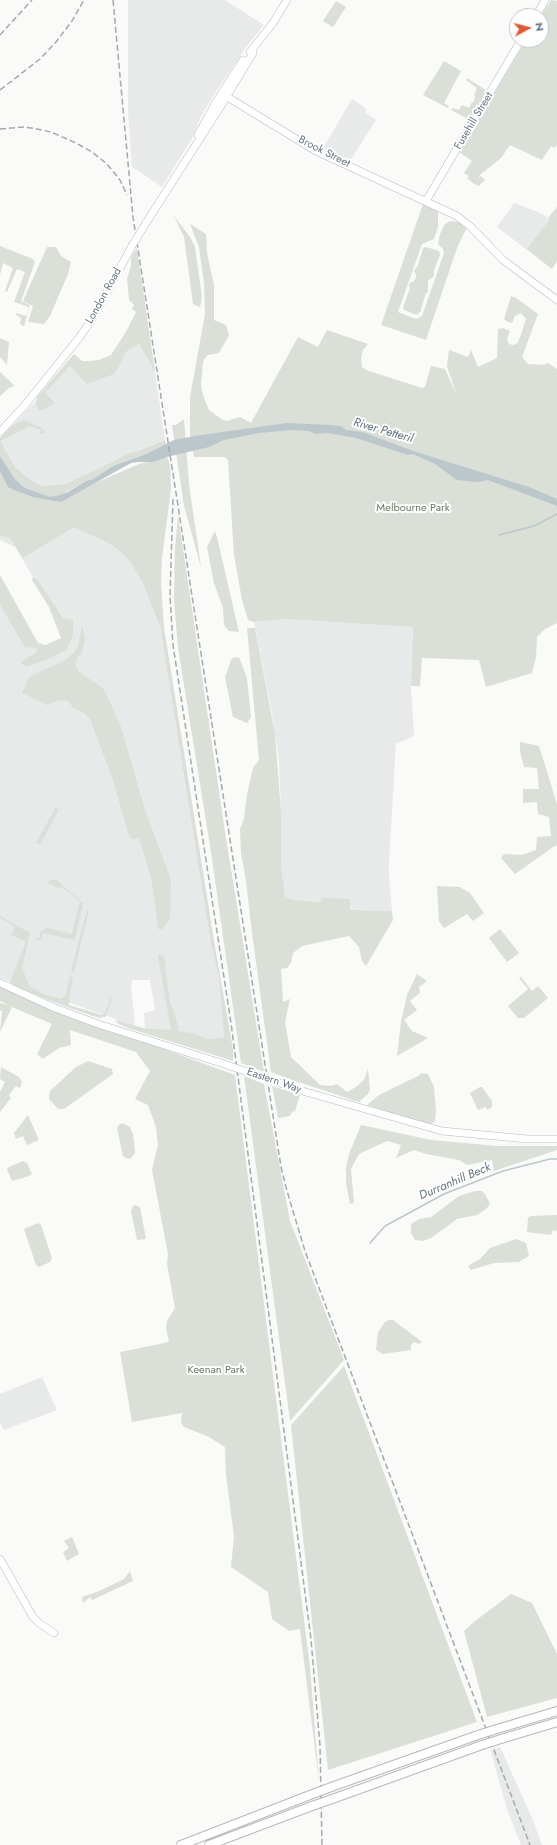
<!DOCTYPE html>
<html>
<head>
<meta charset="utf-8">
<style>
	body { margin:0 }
	#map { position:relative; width:557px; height:1845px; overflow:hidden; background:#fafaf8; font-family:Jost,sans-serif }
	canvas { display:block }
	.north { position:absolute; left:509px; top:8px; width:40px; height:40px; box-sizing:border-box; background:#fff; border:1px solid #c1c8cd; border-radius:50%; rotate:83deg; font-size:11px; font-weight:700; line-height:16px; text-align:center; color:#657683 }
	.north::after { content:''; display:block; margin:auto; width:14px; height:18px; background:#e4572e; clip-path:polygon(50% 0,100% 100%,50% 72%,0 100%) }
</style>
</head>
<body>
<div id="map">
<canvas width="557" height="1845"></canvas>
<div class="north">N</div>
</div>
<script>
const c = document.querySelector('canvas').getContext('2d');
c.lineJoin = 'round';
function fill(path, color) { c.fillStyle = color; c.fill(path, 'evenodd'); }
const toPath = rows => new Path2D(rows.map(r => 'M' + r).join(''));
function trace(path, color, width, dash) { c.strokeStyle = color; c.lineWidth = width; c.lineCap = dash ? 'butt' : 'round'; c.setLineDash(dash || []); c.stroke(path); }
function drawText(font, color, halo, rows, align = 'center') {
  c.font = font + ' Jost,sans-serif'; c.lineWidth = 4; c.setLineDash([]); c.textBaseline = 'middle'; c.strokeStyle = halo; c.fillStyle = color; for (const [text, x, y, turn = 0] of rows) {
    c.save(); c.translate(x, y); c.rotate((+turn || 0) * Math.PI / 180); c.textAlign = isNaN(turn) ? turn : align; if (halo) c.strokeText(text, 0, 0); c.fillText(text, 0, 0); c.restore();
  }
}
const built = toPath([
	[128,0,225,0,264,25,247,46,215,93,200,118,193,137,162,187,132,167,128,113],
	[352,99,367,109,365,112,376,120,350,161,323,148],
	[514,203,538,212,557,223,557,261,552,269,497,227],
	[139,344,155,372,165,440,138,451,128,453,110,463,65,484,42,486,32,481,15,467,0,438,57,379,70,366,77,373,122,359,127,351],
	[0,491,106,542,117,549,128,559,142,581,150,597,160,626,210,939,219,977,224,1037,208,1039,193,1033,145,1028,144,1013,155,1010,150,980,133,980,131,984,135,1026,0,978,0,605,12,622,37,648,36,653,29,656,20,663,28,667,46,660,66,650,63,618,38,580,33,577,15,547,0,540],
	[285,619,413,627,411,686,414,736,396,744,389,862,389,877,392,911,370,911,342,907,316,901,290,899,285,896,281,865,281,812,279,762,272,714,254,622],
	[42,1377,57,1410,4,1430,0,1423,0,1394],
	[500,1747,532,1818,542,1845,521,1845,507,1809,492,1756,491,1750]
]);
const green = toPath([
	[551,0,557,1,557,145,555,148,551,146,542,160,510,145,501,158,481,174,477,180,481,176,485,180,479,186,475,184,476,183,474,184,467,178,469,176,464,173,472,161,459,152,526,40,541,40,541,16],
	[336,1,346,7,333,27,323,21],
	[444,61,461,71,444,103,449,106,448,108,423,95],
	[467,78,486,90,471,117,468,119,451,110,453,108,459,110,462,105,469,108,472,102,474,102,475,96,474,95,477,88,466,80],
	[423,204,426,204,438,212,438,227,434,239,422,244,398,312,416,319,422,316,444,253,443,249,438,244,440,234,445,224,450,221,459,222,466,229,457,248,426,340,381,325],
	[557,207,557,261,552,269,527,249,550,219,548,218],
	[174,216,190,237,195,247,202,297,200,307,193,304,184,237],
	[190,224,206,234,207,253,214,285,214,320,226,325,229,335,219,353,208,355,205,358,203,362,201,386,204,398,209,410,223,420,227,421,240,417,251,423,298,337,318,347,327,330,368,344,363,350,361,358,362,367,366,370,422,388,425,387,431,366,445,369,457,396,447,366,449,350,468,357,471,350,478,367,497,358,498,329,503,328,510,331,507,340,509,344,513,345,518,343,526,319,521,313,515,316,512,323,508,322,504,319,511,296,516,298,538,314,522,357,528,364,544,365,548,363,557,369,557,623,545,629,537,637,536,657,532,673,486,687,479,660,422,658,420,686,411,686,413,627,285,619,254,622,248,620,242,600,234,555,228,460,225,457,194,457,190,434,190,397,205,314,204,283,199,247],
	[0,246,33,259,35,262,21,301,30,305,24,326,20,324,21,318,16,315,16,313,26,316,29,307,14,302,25,272,17,269,7,292,5,291,13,268,3,263,0,275],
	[47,247,56,247,61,256,71,262,68,274,50,316,44,324,28,322,33,306,23,301],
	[426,247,439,251,440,255,434,270,434,276,428,281,428,292,426,293,421,309,421,311,417,315,404,310,403,307,410,288,409,284,415,280,416,275,414,271,418,265,423,248],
	[137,248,155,372,139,344,127,351,114,374,87,384,70,366,45,393,55,403,45,409,39,410,36,405,37,397,74,354,82,361,88,361,99,360,111,355,126,332,136,312,132,309,134,305,129,300,127,279,131,266,131,257],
	[0,338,9,342,7,365,0,357],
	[0,372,15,386,9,388,0,396],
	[184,419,189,484,201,567,184,506,172,425,176,425],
	[23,420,42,428,45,432,42,434,40,433,41,430,29,426,1,441,15,467,32,481,42,486,65,484,110,463,128,453,138,451,165,440,166,445,146,454,113,466,93,479,86,481,63,494,72,493,139,464,167,457,170,465,171,489,162,558,161,584,164,627,216,953,233,1049,233,1061,128,1028,117,1023,116,1020,143,1028,171,1030,158,957,159,954,164,957,170,1003,174,1011,179,1031,193,1033,208,1039,224,1037,219,978,210,939,160,626,142,581,128,559,117,549,106,542,74,527,23,558,10,538,0,536,0,470,14,487,47,496,25,488,15,479,0,456,0,438,12,426],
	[178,515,225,832,264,1072,241,1063,211,852,178,648,174,600,175,547],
	[215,531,217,537,239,632,229,631,224,625,223,608,214,583,207,547],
	[0,575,38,643,46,645,61,638,49,607,32,580,33,577,38,580,63,618,73,620,73,635,66,650,46,660,27,667,20,663,29,656,36,653,37,648,25,647,0,605],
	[82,626,85,638,82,653,77,658,75,664,78,671,104,689,121,727,145,810,171,880,170,918,163,929,158,929,152,882,141,844,139,839,132,839,129,836,113,780,90,719,84,713,73,708,68,701,59,700,47,705,22,693,28,679,33,675,65,660,74,653,78,646],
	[247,628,255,628,275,734,281,812,281,865,285,896,290,899,320,902,322,898,350,899,350,909,370,911,392,911,393,920,366,966,362,961,359,947,349,936,302,946,293,953,291,963,287,968,281,969,283,1002,290,999,285,1022,291,1057,320,1085,331,1086,337,1084,347,1092,356,1087,364,1080,368,1069,370,1090,368,1094,359,1102,289,1079,271,1072,252,933,246,881,241,853,240,829,244,819,247,794,253,768,259,760],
	[239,657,247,678,251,717,247,723,233,717,225,677,232,658],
	[520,742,539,746,557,804,557,846,556,845,515,874,501,858,504,854,522,855,536,850,537,837,551,836,549,817,538,814,537,802,523,803,523,789,539,789,537,768,524,767,520,752],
	[56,807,58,811,40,845,36,843],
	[50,880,56,880,83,903,75,940,43,933,41,940,34,940,40,937,40,932,47,928,72,934,79,904,81,902,62,887,58,888,47,883],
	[437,886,460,887,470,893,484,913,473,921,467,914,444,928,439,921],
	[87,910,89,910,74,972,71,971],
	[0,916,30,933,22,968,30,987,44,994,61,999,66,995,70,976,73,977,69,998,70,998,69,1005,102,1015,105,1012,108,1006,110,1000,108,996,109,996,112,1000,105,1017,99,1018,64,1006,17,987,10,982,26,942,9,934,12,934,15,926,0,918],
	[500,929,519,953,507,962,489,938],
	[417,974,427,981,419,987,420,993,410,1001,417,1010,404,1020,412,1031,428,1038,397,1056,401,1022,407,995],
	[521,977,532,991,538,986,548,998,524,1018,518,1018,508,1006,528,989,519,978],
	[0,987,76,1020,161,1048,235,1075,310,1667,319,1781,300,1629,289,1631,272,1619,268,1592,231,1567,234,1536,226,1475,225,1447,209,1437,184,1427,181,1423,182,1413,132,1422,120,1352,169,1342,166,1328,167,1321,175,1308,167,1264,168,1254,152,1170,158,1145,156,1127,148,1105,135,1099,150,1071,136,1052,70,1030,71,1045,59,1048,43,1059,37,1054,52,1024,12,1007,0,1032,2,1011,0,1011,0,1003,8,1005,0,1001],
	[88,1061,112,1069,113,1074,64,1109,58,1109,49,1099,50,1091,76,1067],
	[1,1067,19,1077,22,1082,20,1088,16,1086,9,1095,11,1098,0,1112,0,1092,5,1082,0,1079],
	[421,1073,428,1074,434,1087,436,1111,435,1121,431,1124,421,1123,367,1105,379,1095,420,1075],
	[244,1076,264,1084,290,1221,344,1360,290,1421],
	[272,1086,300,1095,295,1111,292,1112,290,1116,278,1118],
	[480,1087,482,1087,492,1101,492,1107,487,1110,486,1107,478,1110,470,1093],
	[28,1115,39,1140,27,1145,23,1136,16,1139,14,1133],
	[122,1123,130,1127,133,1134,135,1153,131,1158,128,1159,123,1156,117,1128,119,1125],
	[361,1125,431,1140,497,1146,557,1146,557,1150,494,1171,492,1160,467,1165,459,1160,426,1154,414,1150,396,1158,401,1145,387,1141,359,1154,351,1169,354,1203,350,1204,346,1183,346,1168,349,1154],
	[23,1161,27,1163,32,1174,29,1176,12,1181,7,1169,9,1167],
	[475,1191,482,1191,485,1194,490,1204,486,1209,477,1215,457,1219,431,1238,423,1241,415,1240,411,1233,411,1224,419,1219,431,1217,459,1196],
	[135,1205,140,1207,146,1239,137,1240,131,1211,133,1206],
	[557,1215,557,1231,553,1230,551,1235,527,1232,528,1218,530,1216],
	[38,1223,41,1225,52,1258,50,1262,39,1267,36,1265,24,1229],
	[516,1239,526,1243,529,1256,519,1262,494,1263,471,1270,468,1266,480,1259,490,1248],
	[389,1320,393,1320,422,1342,419,1344,414,1342,411,1345,411,1350,383,1354,376,1350,378,1332,385,1322],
	[344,1366,477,1722,328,1770,291,1425],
	[72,1537,79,1554,67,1561,63,1552,69,1548,64,1541],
	[130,1571,133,1581,92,1600,90,1597,83,1603,82,1597,97,1592,124,1579],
	[511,1594,532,1603,557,1654,557,1698,487,1717,464,1631,475,1621]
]);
const water = toPath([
	[287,423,331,425,340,426,346,430,363,432,413,451,529,487,557,499,557,506,488,480,478,482,457,480,435,464,413,454,408,455,356,438,328,433,315,434,309,431,292,430,259,433,224,440,209,447,167,457,153,462,138,462,131,463,61,502,33,497,14,490,8,487,0,471,0,456,15,479,25,488,50,497,57,496,68,492,86,481,93,479,113,466,146,454,174,440,194,436]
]);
const stream = toPath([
	[499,535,534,526,557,514],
	[370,1243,385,1226,444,1194,503,1171,550,1159,557,1159]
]);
const secondary = toPath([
	[536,16,545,0],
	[223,93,229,98,316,151,457,216,471,227,503,260,557,300],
	[426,201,521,40],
	[0,983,55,1008,98,1024,221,1063],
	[306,1092,442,1131,527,1139,557,1139],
	[0,1559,33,1617,39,1623,54,1633]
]);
const primary = toPath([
	[250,52,273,23,287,0],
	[198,135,215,104,243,60],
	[146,223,222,104,253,53,253,49],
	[0,432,25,405,79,338,92,319,132,246]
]);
const highway = toPath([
	[497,1729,557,1711],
	[501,1739,557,1722],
	[334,1786,478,1735],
	[335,1798,482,1745],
	[181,1845,310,1795],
	[209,1845,312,1806]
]);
const rail = toPath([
	[113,0,133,217,281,1167,287,1191,305,1251,530,1845],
	[0,35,32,0],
	[0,90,40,59,56,42,72,21,84,0],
	[0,129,24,127,37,129,51,132,76,143,92,152,107,164,120,180,127,195],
	[173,499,170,596,173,645,231,1023,311,1639,320,1746,322,1845]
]);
const secondaryBridge = toPath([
	[221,1063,306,1092]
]);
const primaryBridge = toPath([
	[132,246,146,223]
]);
const highwayBridge = toPath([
	[478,1735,497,1729],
	[482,1745,501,1739],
	[310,1795,334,1786],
	[312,1806,335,1798]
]);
const streetNames = [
	["Fusehill Street",474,121,-59],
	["Brook Street",324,152,27],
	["London Road",104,296,-61],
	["Eastern Way",274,1081,19]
];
const parkNames = [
	["Melbourne Park",413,508],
	["Keenan Park",216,1370]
];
const waterNames = [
	["River Petteril",383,431,16],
	["Durranhill Beck",455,1182,-23]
];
fill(built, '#e8e9e9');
fill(green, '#dadfd7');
fill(water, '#bbc7cb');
trace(stream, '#bbc7cb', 1.5);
trace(secondary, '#b3babf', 8);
trace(primary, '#b5babe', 8);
trace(highway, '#b4b9bd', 10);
trace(secondary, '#fff', 7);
trace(primary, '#fff', 7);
trace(highway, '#fff', 8);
trace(rail, '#a2aab0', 1.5, [6, 3]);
trace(secondaryBridge, '#b3babf', 8, []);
trace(primaryBridge, '#b5babe', 8, []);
trace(highwayBridge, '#b4b9bd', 10, []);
trace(secondaryBridge, '#fff', 7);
trace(primaryBridge, '#fff', 7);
trace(highwayBridge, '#fff', 8);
drawText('11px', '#657683', '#fff', streetNames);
drawText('11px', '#687a64', '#fff', parkNames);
drawText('italic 12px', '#60757c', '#fff', waterNames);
</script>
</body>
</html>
